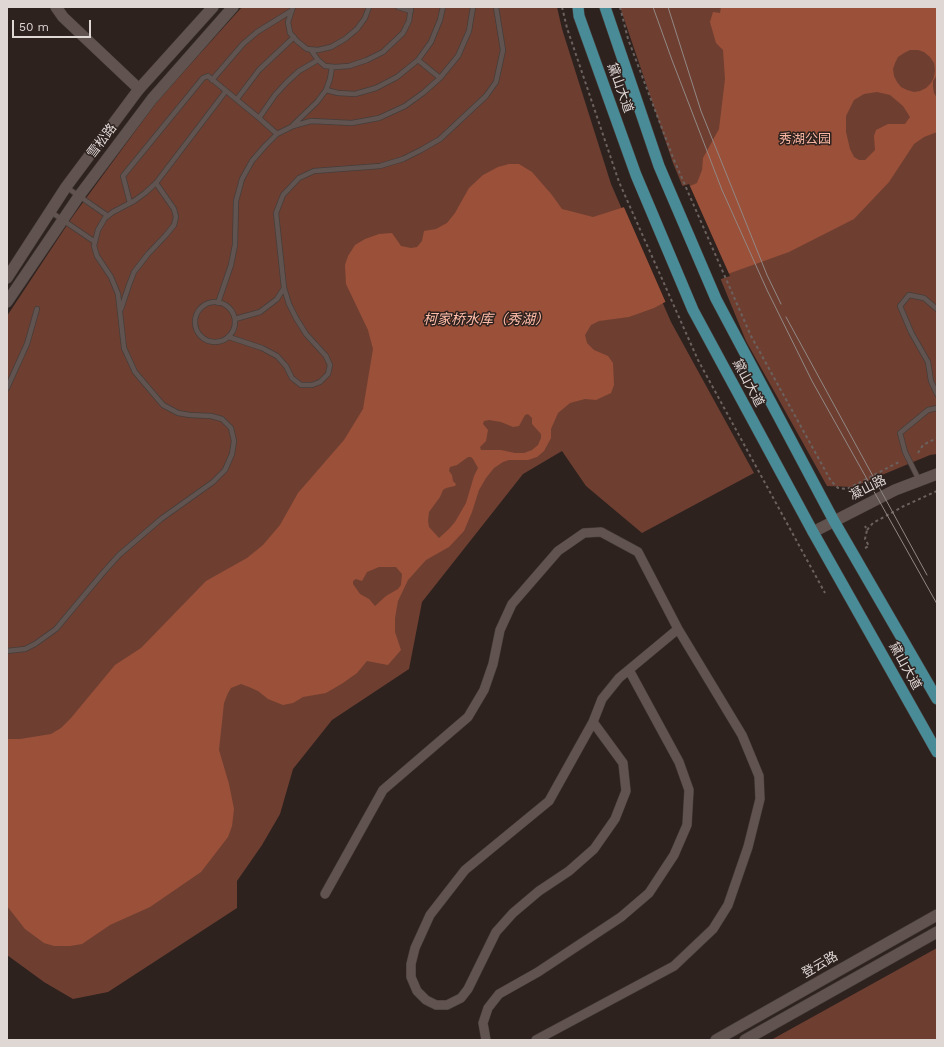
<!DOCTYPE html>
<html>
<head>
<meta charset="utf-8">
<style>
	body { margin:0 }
	#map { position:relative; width:944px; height:1047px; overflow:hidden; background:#2e221f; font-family:"Work Sans",sans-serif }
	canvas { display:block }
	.frame { position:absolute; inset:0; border:8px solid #dfd7d4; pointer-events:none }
	.scale { position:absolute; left:12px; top:20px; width:79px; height:18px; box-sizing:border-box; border:2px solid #dfd7d4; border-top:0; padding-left:5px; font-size:12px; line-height:14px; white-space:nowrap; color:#dfd7d4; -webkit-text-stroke:3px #2e221f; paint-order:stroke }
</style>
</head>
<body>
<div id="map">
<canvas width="944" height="1047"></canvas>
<div class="frame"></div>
<div class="scale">50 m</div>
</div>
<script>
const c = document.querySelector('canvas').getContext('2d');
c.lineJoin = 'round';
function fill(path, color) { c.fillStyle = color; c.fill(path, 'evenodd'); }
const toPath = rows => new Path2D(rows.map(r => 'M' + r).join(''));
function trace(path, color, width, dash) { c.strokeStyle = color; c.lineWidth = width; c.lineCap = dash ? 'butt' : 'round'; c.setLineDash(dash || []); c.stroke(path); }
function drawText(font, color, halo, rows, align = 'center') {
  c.font = font + ' "Work Sans","Noto Sans SC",sans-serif'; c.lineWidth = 3; c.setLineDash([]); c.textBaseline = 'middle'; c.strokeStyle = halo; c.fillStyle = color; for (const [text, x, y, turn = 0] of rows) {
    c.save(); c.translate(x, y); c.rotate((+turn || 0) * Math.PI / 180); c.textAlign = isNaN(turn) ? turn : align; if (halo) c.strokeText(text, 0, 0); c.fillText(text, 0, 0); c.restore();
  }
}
const green = toPath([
	[242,7,557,7,562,29,611,184,671,322,754,473,642,533,586,486,562,451,523,474,422,602,409,669,332,720,293,769,280,814,262,845,237,881,237,908,108,992,73,999,44,982,7,955,7,316,73,216,158,100],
	[620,7,937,7,937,454,930,455,853,487,827,486,746,341,673,163],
	[937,948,937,1040,771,1040]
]);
const water = toPath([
	[721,7,937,7,937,75,933,81,933,87,934,93,937,98,937,132,924,137,914,144,889,182,854,219,789,252,697,285,654,308,629,317,599,321,591,325,585,335,587,343,594,350,608,356,613,363,614,385,611,393,596,400,585,399,570,403,558,413,551,429,551,438,544,451,537,457,528,460,509,460,503,462,494,468,486,478,479,490,472,512,464,531,449,547,426,560,408,580,398,601,395,618,395,632,401,650,388,665,367,661,357,673,343,683,326,693,303,697,293,703,283,705,268,699,258,691,249,687,241,684,231,688,228,693,224,703,219,750,229,784,234,809,232,826,228,837,201,872,150,907,110,925,82,944,70,946,54,946,44,943,25,929,7,906,7,739,20,739,51,734,61,728,71,718,115,665,141,648,206,581,247,558,263,545,280,525,298,493,344,440,363,409,373,349,368,330,346,284,345,265,348,256,355,245,365,239,379,234,392,233,401,246,411,248,417,247,422,241,424,231,436,229,447,223,455,213,469,188,483,175,498,167,509,164,519,164,532,172,552,195,562,209,593,217,690,186,697,183,702,170,703,158,719,129,725,79,723,50,716,43,710,22,713,12,720,13],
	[910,50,918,50,924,52,930,57,934,63,935,70,934,77,931,83,926,88,920,91,914,92,907,90,901,87,897,82,894,76,893,69,895,63,898,57,904,53],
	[877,92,890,95,903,106,910,117,905,124,888,124,876,130,874,136,875,150,865,160,859,160,854,157,850,149,846,132,846,116,854,100,864,94],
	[528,414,532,418,532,424,541,434,541,438,538,445,532,450,524,453,515,453,501,450,481,450,480,447,486,441,488,430,483,424,484,421,489,420,501,422,513,427,519,426,525,415],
	[468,457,471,457,473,459,478,468,474,476,466,503,455,522,449,529,439,538,429,527,428,521,429,512,440,497,443,490,446,488,455,486,456,484,453,481,452,475,449,471,450,467,457,465],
	[379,567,396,567,402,574,401,585,398,589,386,596,375,606,369,599,360,594,353,584,353,581,356,579,362,581,367,572]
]);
const pier = toPath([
	[689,184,730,276,697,287,666,303,623,205]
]);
const path = toPath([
	[562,7,567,28,619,182,698,360,825,593],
	[620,7,628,39,674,160,751,336,831,481,838,488,847,489,899,462],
	[918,453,923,445,937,438],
	[867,530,873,523,904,506,937,491],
	[865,548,869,546,865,539,867,530,865,526]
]);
const service = toPath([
	[293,7,288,22,290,33,297,41,307,49,318,50,331,47,345,39,357,29,365,18,369,7],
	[398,7,411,11],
	[311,50,318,60,325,66,335,67,349,66,367,60,383,52,403,33,409,21,411,7],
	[418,60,440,78],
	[212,80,243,44,257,32,291,11],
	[326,90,338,93,355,94,376,88,397,77,418,60,431,42,440,20,443,7],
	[237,99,259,70,294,37],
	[259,118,275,95,287,82,299,71,318,60],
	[293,125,317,102,326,90,330,79,332,67],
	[66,187,108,216],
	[130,203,123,176,203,78,208,76,259,118,277,134],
	[51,212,95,242],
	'195 322a20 20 0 1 1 40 0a20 20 0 1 1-40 0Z',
	[218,303,231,265,235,245,236,201,242,179,252,161,265,146,277,134,293,126,311,121,352,123,379,118,405,106,423,93,440,78,458,56,469,31,473,7],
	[121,309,129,285,134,272,148,254,166,235,174,225,176,217,174,209,156,183],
	[937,309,924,298,909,295,900,306,911,332,928,362,931,381,937,394],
	[235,319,260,312,277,299,284,288],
	[229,337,262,348,277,356,286,366,292,378,301,385,312,385,320,382,328,374,330,365,326,356,306,334,296,318,289,304,284,288,276,213,283,195,299,178,314,171,380,166,403,159,421,150,440,139,486,96,496,82,503,50,496,7],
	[7,388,27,344,37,309],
	[919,480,905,452,900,433,928,410,937,408],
	[7,651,25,649,35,644,56,629,102,574,119,555,161,519,213,482,225,470,232,454,234,441,231,428,222,419,211,416,190,415,178,413,163,405,135,372,124,348,118,294,111,277,97,256,94,246,98,230,105,218,113,212,134,201,145,193,156,183,226,91]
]);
const minor = toPath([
	[593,722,623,763,626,791,615,819,594,849,569,871,539,891,513,913,496,932,468,989,461,998,447,1005,436,1005,426,1000,417,991,411,977,411,964,415,948,430,915,465,870,549,801,593,722,602,699,619,678,678,629],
	[325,894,383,790,468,717,484,690,493,664,500,630,512,604,558,551,584,533,601,532,638,552,678,629,742,735,759,776,760,799,748,847,728,905,713,929,674,966,536,1040],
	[486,1040,483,1023,488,1008,499,994,538,972,621,917,649,893,674,855,687,825,689,790,679,762,629,670]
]);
const tertiary = toPath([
	[56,7,63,17,139,89],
	[813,532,895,490,937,474]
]);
const secondary = toPath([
	[7,278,66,187,139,89,213,7],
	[7,302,79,196,152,99,233,7],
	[716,1040,937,915],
	[745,1040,937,932]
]);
const primary = toPath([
	[578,7,579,16,636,175,693,310,813,532,937,752],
	[605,7,659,166,716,299,834,521,937,699]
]);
const tram = toPath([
	[653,7,672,60,722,190,767,290,812,381,937,604],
	[668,7,701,111,767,275,781,304],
	[786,317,927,575]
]);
const streetNames = [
	["黛山大道",620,88,70],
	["雪松路",102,141,-53],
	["黛山大道",748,383,62],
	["凝山路",868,488,-27],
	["黛山大道",905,666,61],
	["登云路",820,965,-30]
];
const parkNames = [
	["秀湖公园",805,139]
];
const waterNames = [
	["柯家桥水库（秀湖）",486,320]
];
fill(green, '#6e3f31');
fill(water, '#9b5039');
fill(pier, '#2e221f');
trace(service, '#463d3a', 6);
trace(minor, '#463d3a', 10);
trace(tertiary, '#463d3a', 12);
trace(secondary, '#463d3a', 12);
trace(primary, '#463d3a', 12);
trace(path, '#6b615e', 2, [3, 3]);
trace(service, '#615450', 4.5);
trace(minor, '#615450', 9);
trace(tertiary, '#615450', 11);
trace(secondary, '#615450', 11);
trace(primary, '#498b96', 11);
trace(tram, '#928885', 1);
drawText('13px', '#dfd7d4', '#2e221f', streetNames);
drawText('13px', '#f8b6a2', '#2e221f', parkNames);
drawText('italic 14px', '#ffbca8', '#2e221f', waterNames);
</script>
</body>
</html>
